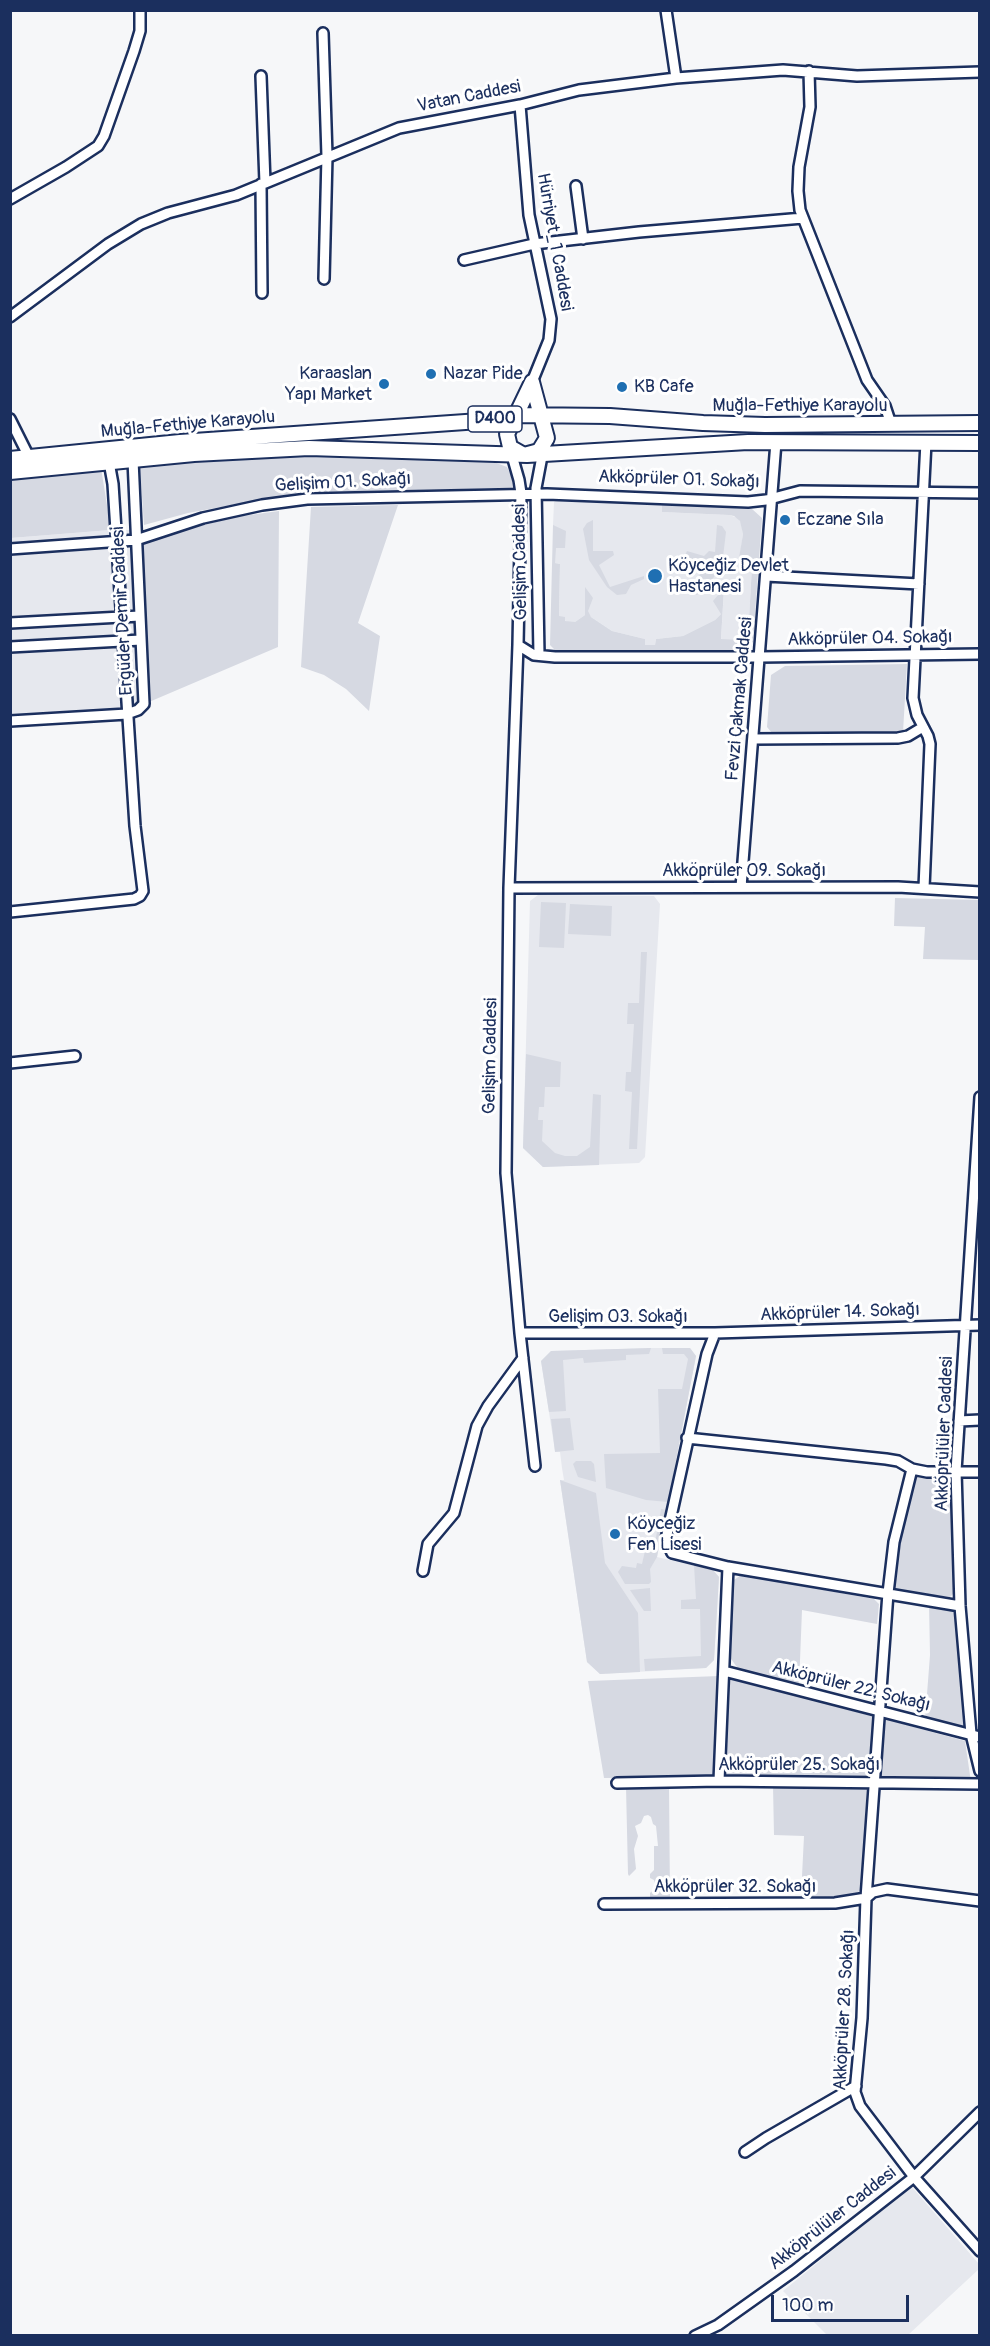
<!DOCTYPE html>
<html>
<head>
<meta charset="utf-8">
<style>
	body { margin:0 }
	#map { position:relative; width:990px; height:2346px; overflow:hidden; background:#f6f7f9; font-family:Pangolin,sans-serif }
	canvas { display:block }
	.frame { position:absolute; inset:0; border:12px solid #1b2f5e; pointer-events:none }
	.scale { position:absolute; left:771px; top:2295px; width:138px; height:27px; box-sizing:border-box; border:3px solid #1b2f5e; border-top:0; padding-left:8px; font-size:18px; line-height:21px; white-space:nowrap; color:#1b2f5e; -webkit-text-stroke:4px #fff; paint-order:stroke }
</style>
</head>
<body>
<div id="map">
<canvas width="990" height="2346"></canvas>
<div class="frame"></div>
<div class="scale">100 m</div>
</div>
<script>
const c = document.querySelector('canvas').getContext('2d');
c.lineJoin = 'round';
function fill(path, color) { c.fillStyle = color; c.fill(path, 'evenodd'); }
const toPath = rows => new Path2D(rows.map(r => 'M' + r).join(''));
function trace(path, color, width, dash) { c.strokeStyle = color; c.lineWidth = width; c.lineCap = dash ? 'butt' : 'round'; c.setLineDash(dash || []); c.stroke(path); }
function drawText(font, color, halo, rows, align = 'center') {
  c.font = font + ' Pangolin,sans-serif'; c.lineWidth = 6; c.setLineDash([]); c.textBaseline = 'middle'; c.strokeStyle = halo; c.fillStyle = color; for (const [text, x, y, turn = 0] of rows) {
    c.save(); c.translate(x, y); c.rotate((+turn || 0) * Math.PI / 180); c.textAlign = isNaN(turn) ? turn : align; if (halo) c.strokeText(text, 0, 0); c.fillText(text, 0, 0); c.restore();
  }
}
const built = toPath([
	[559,499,662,504,662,512,729,515,738,518,742,524,743,534,739,564,752,566,749,619,744,625,740,640,721,640,724,589,721,614,715,620,683,636,656,639,655,645,645,645,645,639,612,631,591,617,588,613,585,588,585,615,575,622,569,623,559,617,560,564,555,563,553,525,554,502],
	[111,530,141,530,149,702,146,710,133,718,11,728,11,538],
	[538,895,654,896,660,904,645,1157,639,1163,543,1167,523,1148,530,901],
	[651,1348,690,1348,696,1356,657,1557,713,1570,719,1577,714,1660,706,1668,600,1674,587,1662,560,1480,564,1480,562,1468,560,1452,555,1451,541,1361,551,1351],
	[911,2186,979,2264,979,2269,908,2335,827,2335,783,2291]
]);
const green = toPath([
	[315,456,491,461,507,467,511,475,513,488,303,492,188,513,144,525,140,468,192,462],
	[101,468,111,530,11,538,11,477],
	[662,504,752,509,762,518,753,642,740,652,555,650,550,645,553,525,566,531,565,548,556,548,555,563,560,564,559,616,565,617,565,621,575,622,585,615,585,587,593,598,588,611,591,617,612,631,645,639,645,645,655,645,656,639,683,636,715,620,721,614,713,601,724,588,721,639,740,640,741,625,743,625,743,619,749,619,752,566,738,564,743,534,740,521,734,516,729,515,662,512],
	[398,505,358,623,380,636,369,711,346,689,324,675,301,667,311,507],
	[279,511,278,647,149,702,142,541,235,517],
	[593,520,593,551,613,551,614,555,599,565,610,587,644,576,644,579,631,585,626,594,617,595,607,587,589,560,583,529,587,523],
	[717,525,722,526,726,532,723,557,714,577,697,595,690,590,705,567,684,558,687,551,704,556,709,551,715,552],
	[907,664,903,732,772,733,767,727,771,675,785,666],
	[895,898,979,900,979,960,923,959,925,927,894,926],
	[541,902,566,903,564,948,539,947],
	[570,904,612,906,611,936,568,934],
	[641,952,647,952,637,1149,629,1149,632,1092,625,1091,626,1072,631,1072,634,1024,627,1024,628,1003,639,1003],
	[526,1054,561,1062,560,1087,545,1087,544,1107,539,1107,538,1120,543,1120,542,1141,555,1153,565,1156,577,1156,590,1147,593,1094,601,1095,599,1165,543,1167,523,1148],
	[651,1348,649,1354,626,1355,626,1360,584,1363,583,1358,563,1360,566,1411,549,1412,541,1361,551,1351],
	[662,1348,690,1348,696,1356,668,1502,646,1500,606,1488,604,1454,660,1453,658,1389,682,1389,688,1359,684,1354,663,1354],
	[570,1418,574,1450,555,1452,551,1419],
	[576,1461,591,1461,594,1464,596,1482,578,1477,573,1464],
	[916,1476,951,1478,955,1592,950,1597,894,1590,903,1527],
	[560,1480,596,1493,605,1563,638,1613,640,1672,600,1674,587,1662],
	[661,1509,666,1510,657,1557,650,1569,651,1582,649,1584,625,1584,618,1572,622,1566,636,1568,637,1563,642,1564,647,1542,655,1543],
	[694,1565,713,1570,719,1577,714,1660,706,1668,645,1671,644,1659,701,1656,700,1609,681,1609,681,1600,696,1599],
	[741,1575,874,1599,879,1604,877,1624,802,1610,799,1686,739,1670,729,1656,734,1580],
	[650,1588,651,1611,644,1611,630,1590],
	[929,1604,956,1609,964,1727,925,1720,930,1655],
	[719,1676,715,1777,604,1778,588,1681],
	[728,1677,875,1717,869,1777,723,1777],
	[885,1719,965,1741,971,1782,881,1777],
	[773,1786,867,1787,861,1890,851,1897,801,1896,804,1836,774,1835],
	[626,1787,669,1787,670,1898,650,1898,650,1893,656,1887,654,1880,650,1878,650,1874,654,1870,654,1846,658,1846,656,1826,653,1824,651,1817,648,1815,644,1816,641,1823,635,1826,638,1836,634,1849,636,1869,629,1876,628,1874]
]);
const minor = toPath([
	[666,10,676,78],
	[323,33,327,156,324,279],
	[809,71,810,107,799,167,798,191,800,210,867,380,885,406,891,424],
	[261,76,265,183],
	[520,105,529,215,551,319,549,340,532,382],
	[261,184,262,293],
	[576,186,583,239],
	[10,199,66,167,98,146,104,136,134,51,140,31,140,10],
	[464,260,534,244,639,232,803,218],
	[10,317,108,244,141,224,168,213,236,195,399,128,520,105,579,90,676,78,783,70,857,76,980,72],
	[10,419,29,457],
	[511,452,519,480,521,493,518,645,534,655,555,657,760,657,980,654],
	[10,549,136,540,203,518,262,505,307,499,547,494,748,502,766,500,800,491,980,493],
	[766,576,919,584],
	[10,623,140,616],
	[518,645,509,888,506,1173,520,1333,535,1466],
	[10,647,141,640],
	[539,655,536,488,543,451],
	[10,721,127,714,138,710,144,704,133,460],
	[753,739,898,738,908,736,923,727],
	[741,887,776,442],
	[509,888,898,887,980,892],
	[924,888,930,744,928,736,917,715,913,698,926,442],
	[10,912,134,899,140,896,143,891,135,826,113,484,109,462],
	[10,1063,75,1056],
	[980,1097,956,1471,960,1606,971,1734,980,1771],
	[520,1333,715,1333,980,1325],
	[715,1333,707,1354,666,1539,672,1553,728,1567,960,1606],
	[959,1421,980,1420],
	[687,1438,886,1459,898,1461,912,1469,927,1472,980,1472],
	[912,1469,894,1542,888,1593,866,1898,862,2018,855,2092,860,2106,914,2177,980,2251],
	[423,1571,428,1544,454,1513,477,1426,488,1406,523,1358],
	[724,1671,980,1737],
	[719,1781,728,1567],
	[617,1783,719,1781,980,1784],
	[604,1904,835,1903,866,1898,873,1892,887,1889,980,1901],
	[745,2152,766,2138,856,2086],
	[695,2336,718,2325,794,2271,914,2177,980,2112]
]);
const highway = toPath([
	[532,382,547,438,539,451,524,455,510,447,507,434,532,382],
	[10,459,180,442,494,420,515,415,610,416,703,423,765,425,980,423],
	[10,472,194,454,309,448,527,455,748,442,980,443]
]);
const markers = [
	[431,374,6,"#1f6fb2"],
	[384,384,6,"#1f6fb2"],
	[622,387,6,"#1f6fb2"],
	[785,520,6,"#1f6fb2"],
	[655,576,8,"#1f6fb2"],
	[615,1534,6,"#1f6fb2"]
];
const shields = [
	[495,419,54]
];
const shieldNames = [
	["D400",495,419]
];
const streetNames = [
	["Vatan Caddesi",469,97,-11],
	["Hürriyet_1 Caddesi",554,242,80],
	["Muğla-Fethiye Karayolu",800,406],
	["Muğla-Fethiye Karayolu",188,425,-5],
	["Akköprüler 01. Sokağı",679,480,2],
	["Gelişim 01. Sokağı",343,483,-3],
	["Gelişim Caddesi",521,562,-91],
	["Ergüder Demir Caddesi",123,611,-93],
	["Akköprüler 04. Sokağı",870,639,-1],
	["Fevzi Çakmak Caddesi",740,699,-85],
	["Akköprüler 09. Sokağı",744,871],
	["Gelişim Caddesi",491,1056,-89],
	["Akköprüler 14. Sokağı",840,1313,-2],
	["Gelişim 03. Sokağı",618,1317],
	["Akköprülüler Caddesi",945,1434,-88],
	["Akköprüler 22. Sokağı",851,1687,14],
	["Akköprüler 25. Sokağı",799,1765],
	["Akköprüler 32. Sokağı",735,1887],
	["Akköprüler 28. Sokağı",845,2010,-87],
	["Akköprülüler Caddesi",833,2219,-38]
];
const poiNames = [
	["Karaaslan",372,374,"right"],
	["Yapı Market",372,395,"right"],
	["Nazar Pide",443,374],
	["KB Cafe",634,387],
	["Eczane Sıla",797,520],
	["Köyceğiz Devlet",668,566],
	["Hastanesi",668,587],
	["Köyceğiz",627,1524],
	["Fen Lisesi",627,1545]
];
fill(built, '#e6e8ee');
fill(green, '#d6d9e2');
trace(minor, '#1b2f5e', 14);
trace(highway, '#1b2f5e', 18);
trace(minor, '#fff', 9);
trace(highway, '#fff', 14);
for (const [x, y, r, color] of markers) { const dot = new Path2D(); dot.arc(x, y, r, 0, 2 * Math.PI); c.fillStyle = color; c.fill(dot); trace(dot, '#fff', 2); }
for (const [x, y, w] of shields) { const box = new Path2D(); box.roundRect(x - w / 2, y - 13, w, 26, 4.5); c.fillStyle = '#fff'; c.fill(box); trace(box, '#1b2f5e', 1.5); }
drawText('bold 16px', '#1b2f5e', null, shieldNames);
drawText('18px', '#1b2f5e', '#fff', streetNames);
drawText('18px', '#1b2f5e', '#fff', poiNames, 'left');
</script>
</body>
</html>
